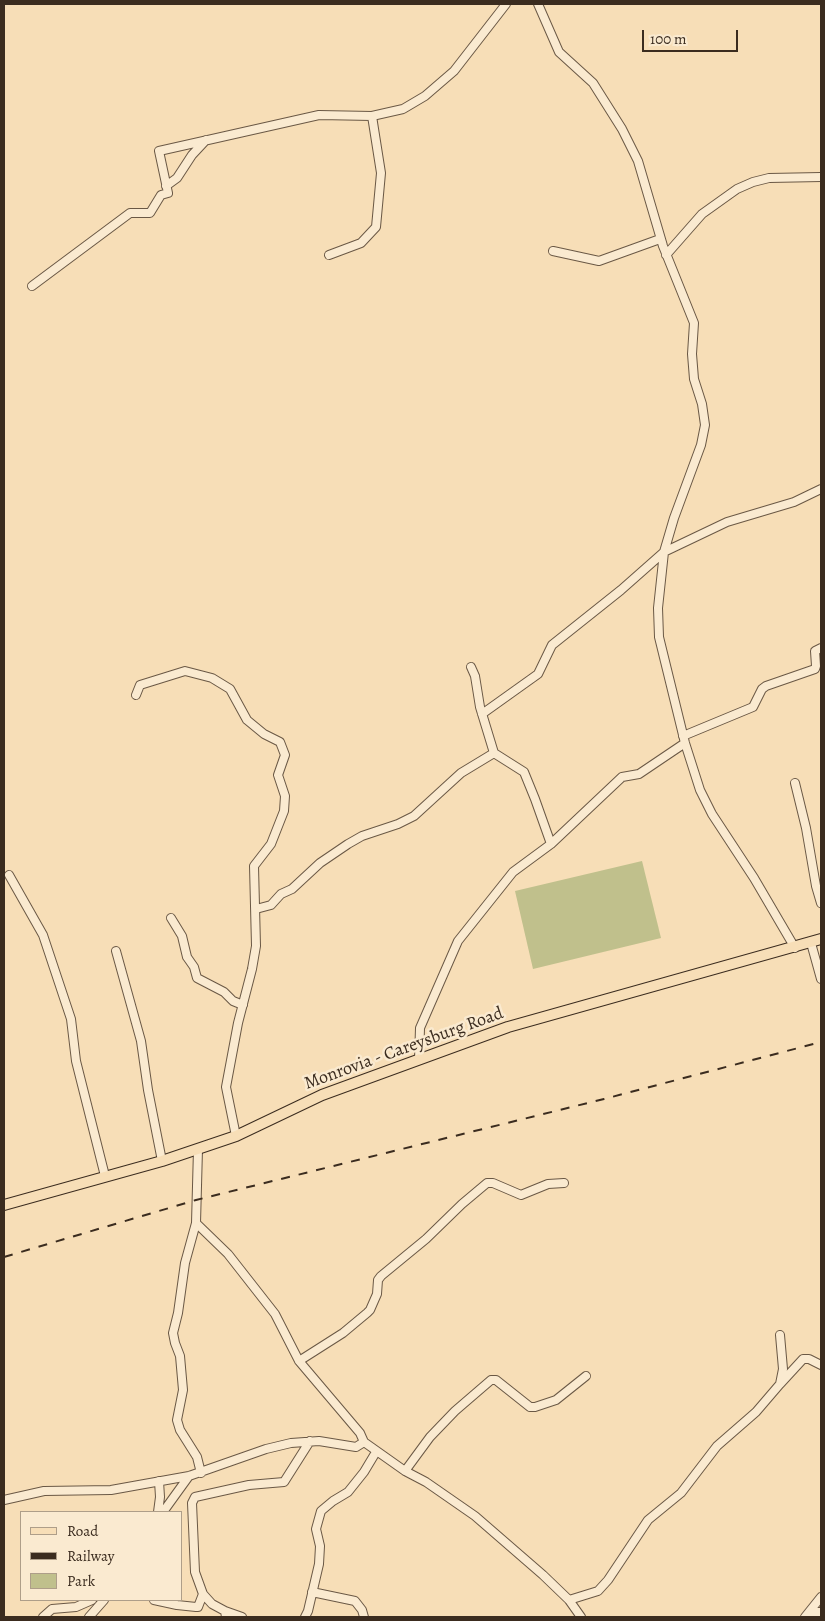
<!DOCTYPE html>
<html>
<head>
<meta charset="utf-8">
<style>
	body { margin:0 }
	#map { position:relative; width:825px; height:1621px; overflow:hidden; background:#f7deb7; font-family:Alegreya,serif }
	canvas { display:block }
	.frame { position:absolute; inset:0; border:5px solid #3b2c1f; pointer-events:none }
	.legend { position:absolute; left:20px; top:1511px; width:162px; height:90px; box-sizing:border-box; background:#faead0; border:1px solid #ae9e89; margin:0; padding:6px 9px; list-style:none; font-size:15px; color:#3b2c1f }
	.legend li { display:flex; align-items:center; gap:10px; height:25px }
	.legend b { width:25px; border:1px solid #ae9e89 }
	.scale { position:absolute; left:642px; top:30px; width:96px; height:22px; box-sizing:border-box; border:2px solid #3b2c1f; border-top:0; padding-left:6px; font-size:15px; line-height:18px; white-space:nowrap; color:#3b2c1f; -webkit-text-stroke:4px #faead0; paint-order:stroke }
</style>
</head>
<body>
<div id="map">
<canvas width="825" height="1621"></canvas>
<div class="frame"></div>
<ul class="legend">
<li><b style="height:6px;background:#f7deb7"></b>Road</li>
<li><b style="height:6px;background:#3b2c1f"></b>Railway</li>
<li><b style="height:14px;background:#c0c08c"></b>Park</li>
</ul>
<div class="scale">100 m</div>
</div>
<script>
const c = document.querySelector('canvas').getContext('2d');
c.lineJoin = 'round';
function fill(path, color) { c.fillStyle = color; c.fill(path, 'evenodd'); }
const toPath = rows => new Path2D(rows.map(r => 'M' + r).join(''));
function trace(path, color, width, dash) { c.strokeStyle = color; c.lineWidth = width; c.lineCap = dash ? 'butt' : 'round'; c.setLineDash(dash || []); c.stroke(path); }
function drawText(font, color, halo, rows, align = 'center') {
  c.font = font + ' Alegreya,serif'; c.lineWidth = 5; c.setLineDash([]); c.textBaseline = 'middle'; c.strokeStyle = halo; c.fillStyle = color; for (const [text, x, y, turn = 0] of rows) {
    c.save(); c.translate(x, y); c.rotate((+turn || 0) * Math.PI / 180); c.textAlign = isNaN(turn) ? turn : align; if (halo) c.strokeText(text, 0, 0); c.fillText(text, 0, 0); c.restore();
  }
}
const green = toPath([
	[642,861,661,938,533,969,515,891]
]);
const minor = toPath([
	[538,4,559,52,593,83,622,129,638,161,663,246,694,323,692,354,694,379,702,404,705,425,701,445,674,518,664,552,658,608,659,637,685,743,700,790,712,814,754,878,795,948],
	[166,186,177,178,192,155,206,140],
	[553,251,599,261,660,239],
	[329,255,361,243,376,227,381,173,372,116],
	[666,255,702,214,737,189,753,182,769,178,821,177],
	[32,286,130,213,150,213,161,195,168,193,159,151,319,115,372,116,403,109,425,96,454,71,506,4],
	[136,695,140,685,185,671,212,678,230,689,247,720,264,734,280,742,285,755,278,775,285,796,284,811,271,844,254,866,256,946,252,969,238,1023,226,1087,236,1136],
	[482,714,538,674,552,645,621,590,664,552,727,522,794,502,821,489],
	[683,736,753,707,762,689,766,686,815,669,816,666,815,651,821,648],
	[494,753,524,772,535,799,551,844],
	[795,783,806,828,816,886,821,903],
	[9,875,43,935,71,1019,76,1061,105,1176],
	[256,909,271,905,281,894,292,889,320,863,348,844,362,836,398,824,414,816,461,773,494,753,480,707,475,676,471,667],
	[171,918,182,936,187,957,194,967,197,978,224,992,233,1001,243,1005],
	[811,943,821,979],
	[116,951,141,1041,148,1090,162,1161],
	[419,1060,420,1028,458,941,513,872,551,844,622,777,639,774,685,743],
	[198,1149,196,1223,228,1254,275,1314,299,1361,360,1433,364,1442,405,1471,426,1482,475,1516,543,1575,569,1600,581,1617],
	[196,1223,185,1263,178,1313,173,1333,175,1343,180,1356,183,1390,177,1420,180,1430,197,1457,201,1473],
	[299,1361,343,1333,367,1313,370,1310,377,1294,378,1280,381,1276,426,1239,462,1204,487,1183,493,1183,521,1195,548,1184,564,1183],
	[780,1384,803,1359,809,1359,821,1365],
	[405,1471,430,1437,455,1411,491,1380,496,1380,530,1407,535,1407,556,1400,586,1376],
	[4,1500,44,1491,111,1490,189,1476,266,1449,291,1443,319,1441,356,1447,364,1442],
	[158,1512,160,1497,159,1481],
	[163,1512,189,1476],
	[312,1592,355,1601,362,1610,364,1617],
	[154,1600,177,1605,196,1607,198,1607,203,1594],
	[569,1600,598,1591,608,1580,648,1520,681,1493,717,1446,756,1412,780,1384,783,1369,780,1335],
	[225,1611,242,1617],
	[811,1612,821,1612],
	[43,1617,52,1609,76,1607,92,1600],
	[89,1617,104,1600],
	[226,1617,225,1611,212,1604,203,1594,195,1572,192,1503,195,1497,249,1485,284,1482,310,1441],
	[305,1617,308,1611,319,1564,320,1546,316,1529,321,1511,333,1501,348,1492,364,1472,376,1452],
	[805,1617,821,1597]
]);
const major = toPath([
	[4,1205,162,1161,236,1136,322,1095,508,1027,821,939]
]);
const rail = toPath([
	[4,1257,196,1200,604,1099,821,1042]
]);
const streetNames = [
	["Monrovia - Careysburg Road",404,1049,-20]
];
fill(green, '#c0c08c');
trace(minor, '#6a5845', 10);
trace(major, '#3b2c1f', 12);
trace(minor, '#faead0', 8);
trace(major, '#f7deb7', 10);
trace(rail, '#3b2c1f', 2, [9, 9]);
drawText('18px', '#3b2c1f', '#faead0', streetNames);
</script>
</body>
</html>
